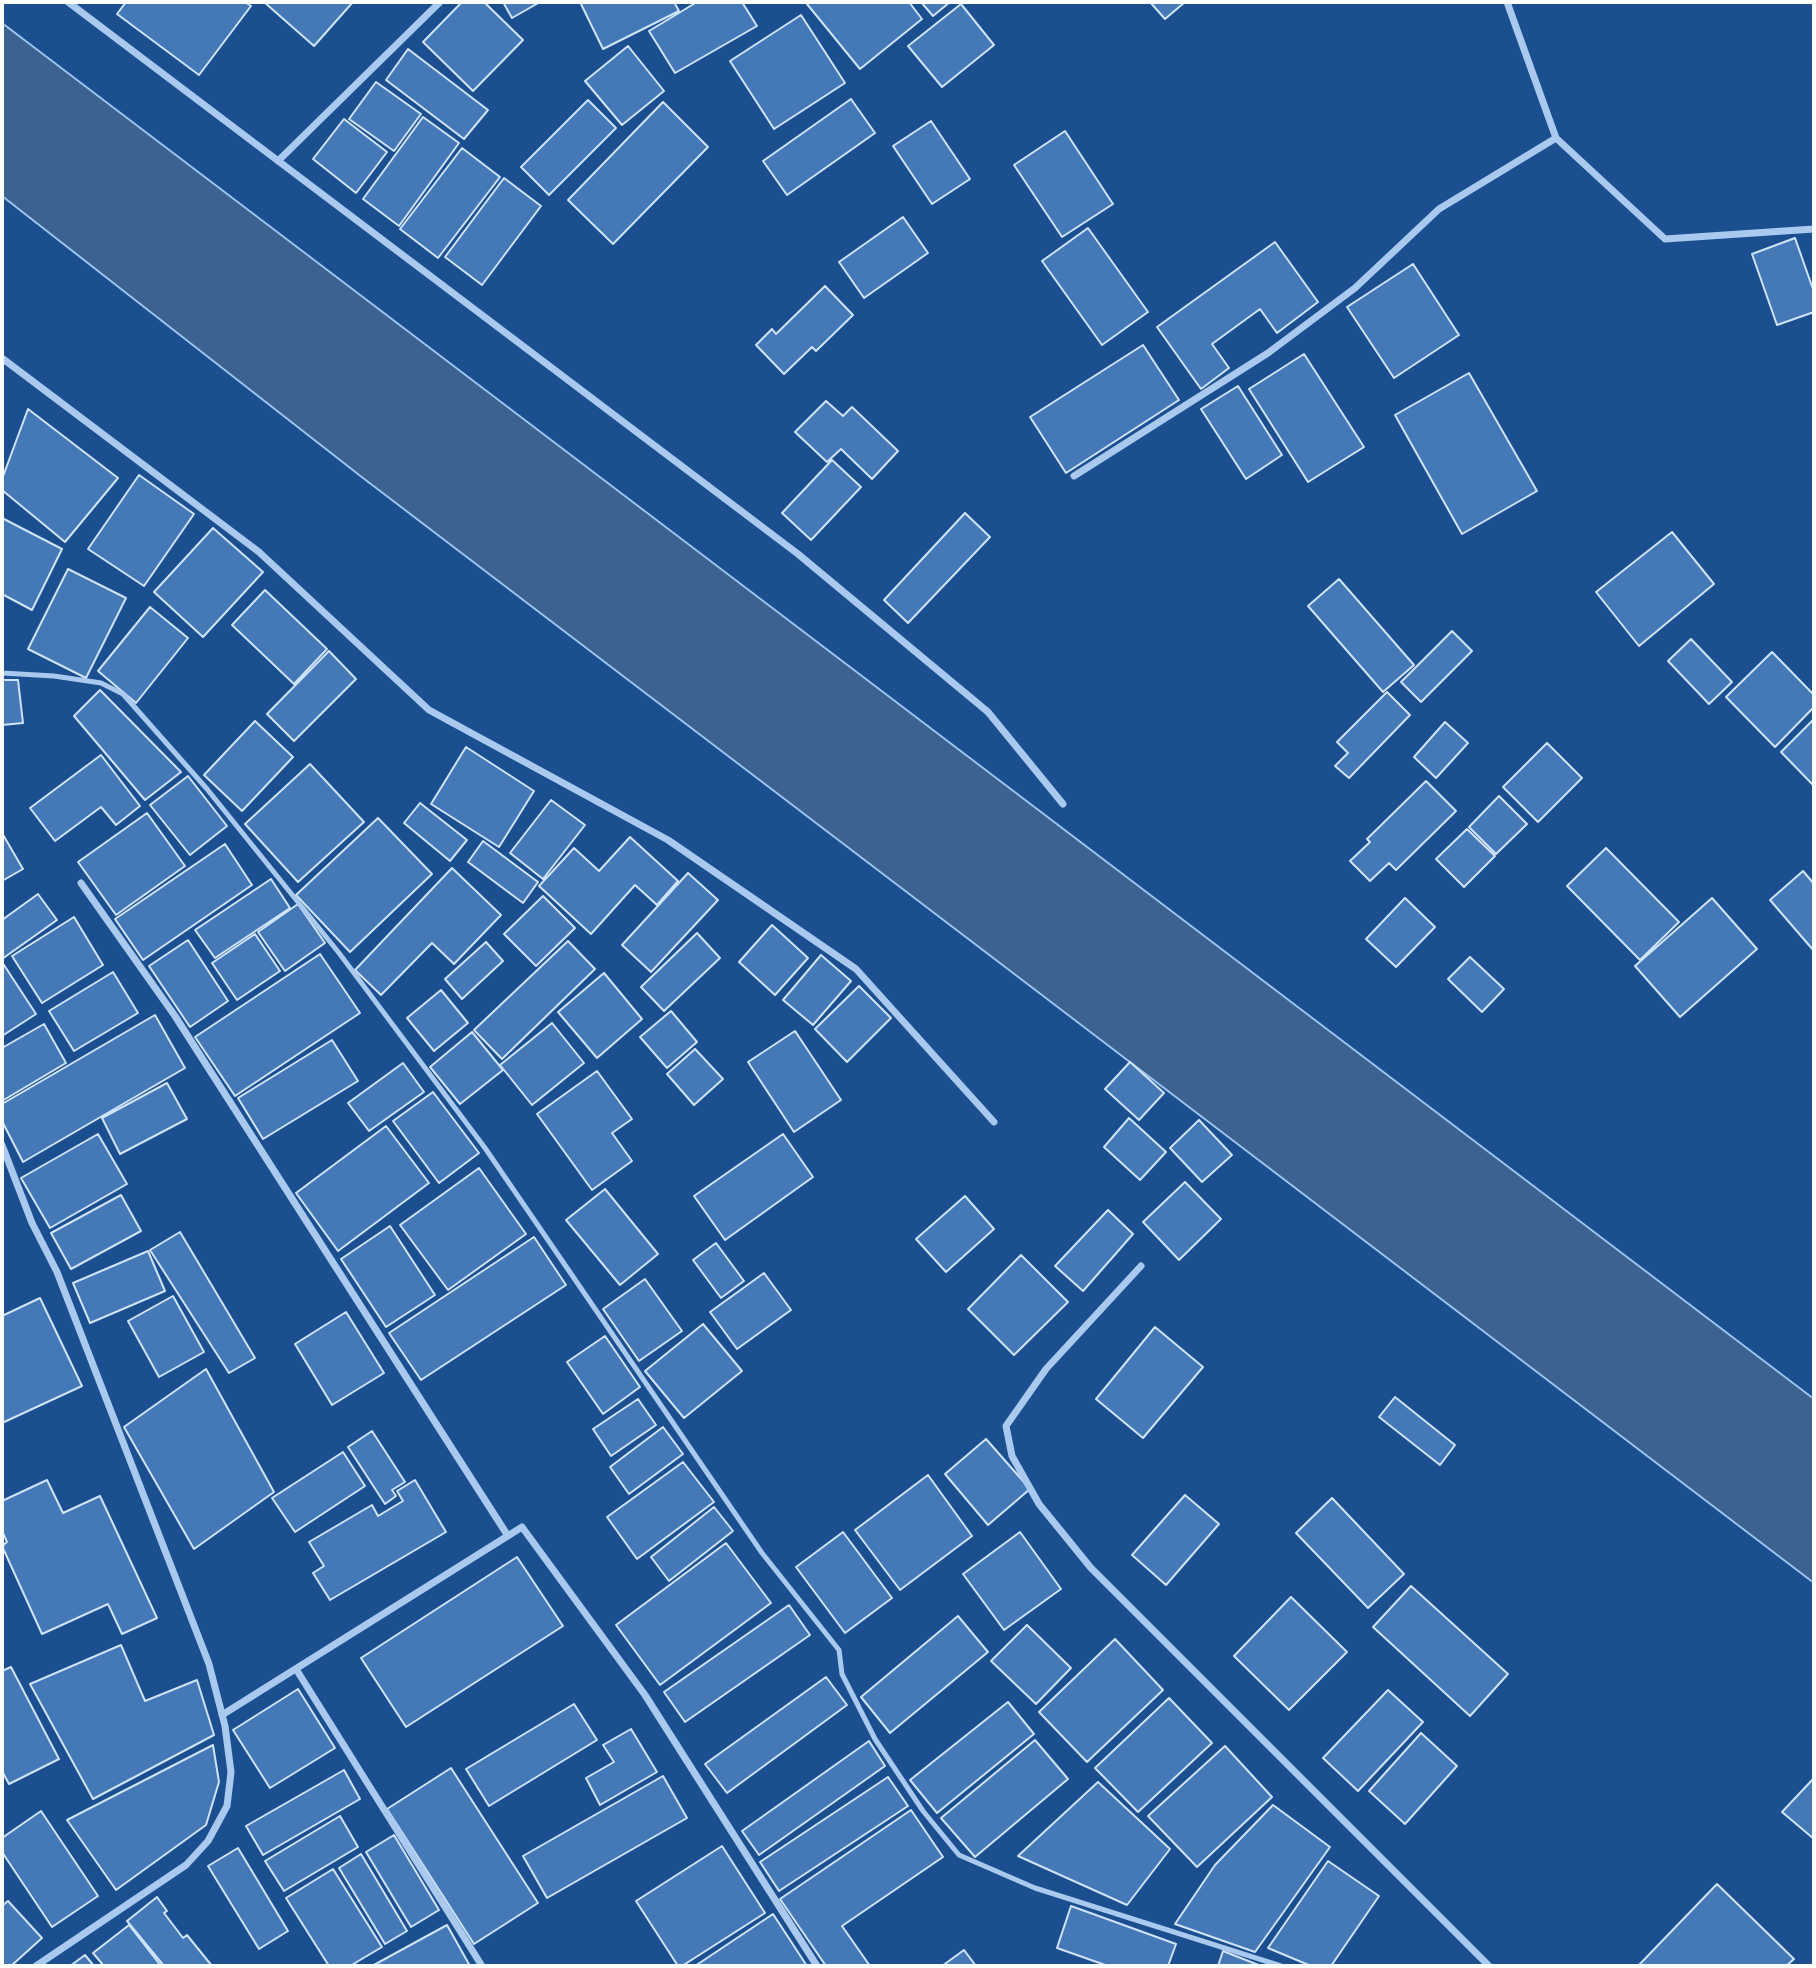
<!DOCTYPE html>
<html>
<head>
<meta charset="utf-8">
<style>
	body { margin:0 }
	#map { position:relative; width:1816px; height:1968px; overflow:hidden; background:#1b4f8f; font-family:"Fira Sans Condensed",sans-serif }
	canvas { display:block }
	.frame { position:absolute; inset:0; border:4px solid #fff; pointer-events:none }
</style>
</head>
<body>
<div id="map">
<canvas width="1816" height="1968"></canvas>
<div class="frame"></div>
</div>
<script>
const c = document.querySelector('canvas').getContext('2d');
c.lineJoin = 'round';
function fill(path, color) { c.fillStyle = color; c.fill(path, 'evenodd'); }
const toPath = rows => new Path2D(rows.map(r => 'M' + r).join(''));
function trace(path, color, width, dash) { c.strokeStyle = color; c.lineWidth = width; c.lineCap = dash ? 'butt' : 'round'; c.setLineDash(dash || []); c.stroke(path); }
const water = toPath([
	[2,23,1814,1399,1814,1583,363,478,2,196,2,23]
]);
const building = toPath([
	[126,2,245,2,251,6,199,75,117,14,126,2],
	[264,2,353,2,314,46,264,2],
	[462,2,484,2,523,40,473,91,423,42,462,2],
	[503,2,540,2,512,18,503,2],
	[580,2,674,2,679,11,603,49,580,2],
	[697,2,742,2,757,26,675,73,649,31,697,2],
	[811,2,909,2,922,19,860,69,807,4,811,2],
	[921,2,950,2,933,16,921,2],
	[1150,2,1185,2,1165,19,1150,2],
	[961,4,994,45,942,87,908,46,961,4],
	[801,15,845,83,774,129,730,61,801,15],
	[628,46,664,91,622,125,585,81,628,46],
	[408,49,488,110,464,139,386,80,408,49],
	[376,82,421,114,394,151,349,119,376,82],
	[851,99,875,133,787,195,763,161,851,99],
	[588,100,616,128,549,195,521,167,588,100],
	[663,102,708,147,613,244,568,200,663,102],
	[423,117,459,143,399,226,363,199,423,117],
	[344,119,387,152,356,193,313,159,344,119],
	[931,121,970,179,932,204,893,146,931,121],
	[1065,131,1113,204,1062,237,1014,165,1065,131],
	[462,148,500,177,438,258,400,229,462,148],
	[504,178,541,206,482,285,445,257,504,178],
	[903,217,928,253,864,298,839,262,903,217],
	[1088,228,1148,312,1102,345,1042,261,1088,228],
	[1795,238,1814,292,1814,312,1777,325,1752,254,1795,238],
	[1275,242,1318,302,1277,333,1260,309,1212,344,1229,368,1201,389,1157,327,1275,242],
	[1413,264,1459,335,1394,378,1347,307,1413,264],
	[825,286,853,315,816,351,812,347,784,374,756,345,772,329,776,334,825,286],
	[1143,345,1179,400,1066,473,1030,417,1143,345],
	[1304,354,1364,447,1308,482,1249,389,1304,354],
	[1469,373,1537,491,1462,534,1395,415,1469,373],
	[1238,386,1282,455,1246,479,1201,409,1238,386],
	[826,401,843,416,852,407,898,451,872,479,841,449,827,462,795,432,826,401],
	[28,409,118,478,65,542,2,490,2,479,28,409],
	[832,460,861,487,811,540,782,513,832,460],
	[139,475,194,514,144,586,88,549,139,475],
	[965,513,990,537,908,623,884,600,965,513],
	[2,518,62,549,32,610,2,594,2,518],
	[213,528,263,572,203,637,154,592,213,528],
	[1672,532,1714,584,1639,646,1596,592,1672,532],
	[68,569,126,598,86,678,28,649,68,569],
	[1339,579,1414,665,1383,692,1308,606,1339,579],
	[265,590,327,649,294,684,232,625,265,590],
	[150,607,188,638,136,703,98,671,150,607],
	[1452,631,1472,651,1421,702,1401,682,1452,631],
	[1691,639,1732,682,1709,704,1668,661,1691,639],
	[329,651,356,679,294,741,267,714,329,651],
	[1772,652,1814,695,1814,707,1775,747,1726,697,1772,652],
	[2,680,18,680,23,723,2,725,2,680],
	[100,690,181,772,145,800,74,716,100,690],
	[1387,692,1410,715,1349,778,1335,766,1348,753,1337,742,1387,692],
	[1814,719,1814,786,1781,752,1814,719],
	[255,721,293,757,242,811,204,775,255,721],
	[1445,722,1468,743,1436,778,1414,757,1445,722],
	[1547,743,1582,778,1538,822,1503,787,1547,743],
	[466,747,534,791,499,847,431,804,466,747],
	[101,755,140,806,116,825,101,807,55,841,30,808,101,755],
	[310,764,364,822,298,882,245,824,310,764],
	[188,776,227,826,190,855,150,805,188,776],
	[1426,781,1456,811,1396,870,1389,863,1370,881,1350,861,1370,842,1367,839,1426,781],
	[1499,796,1527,824,1496,854,1469,827,1499,796],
	[551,800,585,825,543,879,510,853,551,800],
	[420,803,467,840,450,861,404,823,420,803],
	[147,813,185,866,116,915,78,862,147,813],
	[378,818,432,874,350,952,296,895,378,818],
	[1467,829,1495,856,1464,887,1436,859,1467,829],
	[2,833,23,869,2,881,2,833],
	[630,837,678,881,657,905,635,885,591,934,539,886,574,848,599,871,630,837],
	[483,841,538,882,523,903,468,862,483,841],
	[225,844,252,885,143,960,115,919,225,844],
	[1606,848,1679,922,1640,960,1567,886,1606,848],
	[452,868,501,915,454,964,432,943,381,995,355,970,452,868],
	[1803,871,1814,884,1814,951,1770,900,1803,871],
	[688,873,718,900,651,972,622,945,688,873],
	[271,879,290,908,215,958,195,930,271,879],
	[38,894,57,920,2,959,2,920,38,894],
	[543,896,575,928,536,966,504,934,543,896],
	[1405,898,1435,927,1396,967,1366,939,1405,898],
	[1712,898,1757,949,1680,1017,1635,966,1712,898],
	[298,904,325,943,285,971,258,932,298,904],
	[74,917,103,965,42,1003,12,956,74,917],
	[772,925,808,958,775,995,739,962,772,925],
	[697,933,720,958,664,1011,641,987,697,933],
	[255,934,280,971,237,1000,212,963,255,934],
	[188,940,228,1001,190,1027,149,966,188,940],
	[568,941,595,969,502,1059,474,1030,568,941],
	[486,942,503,961,462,999,445,979,486,942],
	[320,954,360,1013,235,1096,195,1037,320,954],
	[821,955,851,981,813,1025,783,1000,821,955],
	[1470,957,1504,989,1482,1012,1448,979,1470,957],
	[4,965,36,1014,2,1036,2,967,4,965],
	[113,972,138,1013,74,1051,49,1011,113,972],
	[604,973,642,1019,597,1058,558,1012,604,973],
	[859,986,891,1018,847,1062,815,1029,859,986],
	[441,990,468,1023,434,1051,407,1018,441,990],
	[671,1011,697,1042,667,1068,640,1037,671,1011],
	[155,1015,185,1068,23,1162,2,1121,2,1104,155,1015],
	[552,1023,584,1063,532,1105,500,1065,552,1023],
	[44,1024,66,1063,2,1101,2,1048,44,1024],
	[795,1031,841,1100,794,1132,748,1062,795,1031],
	[472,1032,503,1070,460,1104,430,1067,472,1032],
	[332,1040,358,1081,263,1139,238,1098,332,1040],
	[695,1049,723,1079,694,1105,667,1074,695,1049],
	[1130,1062,1164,1093,1139,1120,1105,1089,1130,1062],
	[403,1063,424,1092,369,1131,348,1103,403,1063],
	[597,1071,632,1119,612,1133,632,1161,592,1190,537,1114,597,1071],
	[167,1083,187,1119,120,1154,102,1118,167,1083],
	[433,1092,479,1153,439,1183,393,1121,433,1092],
	[1129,1118,1166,1152,1140,1180,1104,1147,1129,1118],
	[1199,1120,1232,1155,1202,1182,1170,1148,1199,1120],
	[386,1126,429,1183,338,1251,296,1193,386,1126],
	[98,1134,127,1184,50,1228,21,1178,98,1134],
	[783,1134,813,1177,725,1240,694,1196,783,1134],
	[479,1168,526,1234,448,1290,400,1225,479,1168],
	[1185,1182,1221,1219,1179,1260,1143,1222,1185,1182],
	[605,1189,658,1254,620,1285,566,1220,605,1189],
	[121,1195,141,1231,71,1269,51,1233,121,1195],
	[965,1196,994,1229,946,1272,916,1239,965,1196],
	[1108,1210,1133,1234,1083,1291,1055,1266,1108,1210],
	[390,1226,435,1295,386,1327,341,1259,390,1226],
	[180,1232,255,1358,229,1373,150,1250,180,1232],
	[534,1237,566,1285,421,1380,389,1333,534,1237],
	[716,1243,744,1281,721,1298,693,1260,716,1243],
	[148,1251,165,1291,90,1323,73,1283,148,1251],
	[1021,1255,1068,1302,1014,1355,968,1309,1021,1255],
	[764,1273,791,1310,737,1349,710,1312,764,1273],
	[645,1279,682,1331,639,1361,603,1309,645,1279],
	[173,1296,204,1352,159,1377,128,1321,173,1296],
	[40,1298,82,1386,2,1423,2,1316,40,1298],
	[346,1312,384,1373,332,1405,295,1344,346,1312],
	[703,1324,742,1371,684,1418,645,1371,703,1324],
	[1155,1327,1203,1367,1143,1438,1096,1399,1155,1327],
	[605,1336,640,1387,603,1414,567,1362,605,1336],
	[206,1369,274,1492,194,1549,124,1427,206,1369],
	[1395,1397,1455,1445,1440,1465,1379,1417,1395,1397],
	[638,1399,656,1425,611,1456,593,1429,638,1399],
	[663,1427,683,1454,629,1494,610,1467,663,1427],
	[372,1431,405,1482,392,1490,396,1496,385,1504,348,1447,372,1431],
	[986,1439,1030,1489,988,1525,945,1474,986,1439],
	[343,1452,365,1486,295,1532,272,1498,343,1452],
	[683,1462,714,1502,637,1559,607,1517,683,1462],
	[928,1475,972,1536,900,1590,855,1530,928,1475],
	[47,1480,63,1513,100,1496,157,1618,122,1634,108,1604,42,1634,2,1546,7,1542,2,1531,2,1501,47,1480],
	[415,1480,446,1532,330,1600,313,1573,324,1566,309,1542,372,1505,378,1516,403,1501,397,1491,415,1480],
	[1185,1495,1219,1524,1166,1585,1132,1555,1185,1495],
	[1332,1498,1404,1574,1368,1608,1296,1533,1332,1498],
	[714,1507,733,1531,669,1581,651,1557,714,1507],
	[843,1532,892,1598,845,1633,796,1567,843,1532],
	[1020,1532,1061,1589,1004,1630,963,1574,1020,1532],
	[726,1543,771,1603,660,1685,616,1625,726,1543],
	[517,1557,563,1626,406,1727,361,1658,517,1557],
	[1411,1586,1508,1674,1470,1716,1373,1627,1411,1586],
	[1291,1597,1347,1652,1289,1710,1234,1656,1291,1597],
	[789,1605,810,1635,685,1722,664,1692,789,1605],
	[958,1616,988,1652,890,1733,861,1697,958,1616],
	[1027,1625,1071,1668,1036,1704,991,1661,1027,1625],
	[1115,1639,1163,1690,1087,1762,1039,1712,1115,1639],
	[121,1645,145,1701,197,1680,214,1735,93,1799,30,1684,121,1645],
	[11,1667,59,1759,9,1784,2,1771,2,1671,11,1667],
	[826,1677,847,1705,727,1793,705,1764,826,1677],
	[298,1689,335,1748,270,1788,233,1730,298,1689],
	[1388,1690,1423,1722,1358,1791,1323,1758,1388,1690],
	[1169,1698,1212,1743,1138,1812,1095,1768,1169,1698],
	[1008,1702,1034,1734,937,1813,910,1780,1008,1702],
	[574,1704,597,1740,489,1806,466,1769,574,1704],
	[631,1729,657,1772,600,1805,586,1778,614,1762,603,1745,631,1729],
	[1421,1733,1457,1766,1405,1824,1369,1791,1421,1733],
	[1035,1740,1068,1779,975,1857,941,1818,1035,1740],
	[869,1741,885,1766,759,1855,742,1831,869,1741],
	[213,1745,219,1782,206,1825,116,1890,67,1820,213,1745],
	[1225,1746,1272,1797,1197,1867,1148,1816,1225,1746],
	[451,1768,538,1903,474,1944,387,1809,451,1768],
	[344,1770,360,1799,263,1855,246,1826,344,1770],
	[663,1776,687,1818,547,1898,523,1856,663,1776],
	[888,1777,908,1806,779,1891,760,1862,888,1777],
	[1814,1778,1814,1839,1782,1812,1814,1778],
	[1098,1782,1170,1849,1127,1905,1018,1856,1098,1782],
	[1273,1805,1330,1847,1255,1952,1175,1924,1215,1865,1273,1805],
	[911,1810,943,1857,842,1926,870,1966,826,1966,780,1899,911,1810],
	[41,1811,98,1896,52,1927,2,1852,2,1838,41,1811],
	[340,1816,358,1847,284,1891,265,1861,340,1816],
	[394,1835,439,1910,411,1927,366,1852,394,1835],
	[722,1846,765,1913,682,1966,678,1966,636,1901,722,1846],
	[238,1848,288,1931,259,1949,208,1866,238,1848],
	[361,1854,407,1931,385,1944,339,1868,361,1854],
	[1328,1861,1379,1896,1331,1966,1311,1966,1268,1948,1328,1861],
	[333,1869,382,1947,350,1966,329,1966,286,1898,333,1869],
	[1717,1884,1794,1959,1786,1966,1638,1966,1717,1884],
	[157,1897,167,1911,164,1913,183,1938,187,1935,212,1966,164,1966,127,1921,157,1897],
	[8,1901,42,1938,11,1966,2,1966,2,1906,8,1901],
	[1071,1906,1176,1944,1168,1966,1108,1966,1057,1948,1071,1906],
	[773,1914,807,1966,695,1966,773,1914],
	[129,1925,161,1966,104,1966,93,1953,129,1925],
	[447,1925,470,1966,372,1966,447,1925],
	[964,1950,976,1966,942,1966,964,1950],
	[1223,1951,1261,1966,1218,1966,1223,1951],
	[85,1955,94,1966,70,1966,85,1955]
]);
const lane = toPath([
	[2,673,54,676,101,683,123,694,207,789,339,953,485,1148,762,1553,839,1650,842,1674,875,1739,923,1811,959,1855,1035,1888,1281,1966]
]);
const street = toPath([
	[68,2,798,554,988,712,1063,804],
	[1507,2,1556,138,1665,239,1814,229],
	[278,161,440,2],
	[2,358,259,552,429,710,668,840,856,969,994,1122],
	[1074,476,1268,353,1355,288,1439,209,1556,138],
	[81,883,175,1016,508,1536],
	[2,1145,32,1223,57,1272,209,1664,225,1726,231,1772,227,1806,208,1841,186,1865,36,1966],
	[1141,1266,1046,1369,1006,1426,1012,1456,1039,1504,1091,1568,1489,1966],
	[296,1669,482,1966],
	[222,1715,522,1527,645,1695,817,1966]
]);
fill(water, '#3c6290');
trace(water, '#9cc4f0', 2);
fill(building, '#4478b7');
trace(building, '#cfe3fa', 2);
trace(lane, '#a9c9ee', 5);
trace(street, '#a9c9ee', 7);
</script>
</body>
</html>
